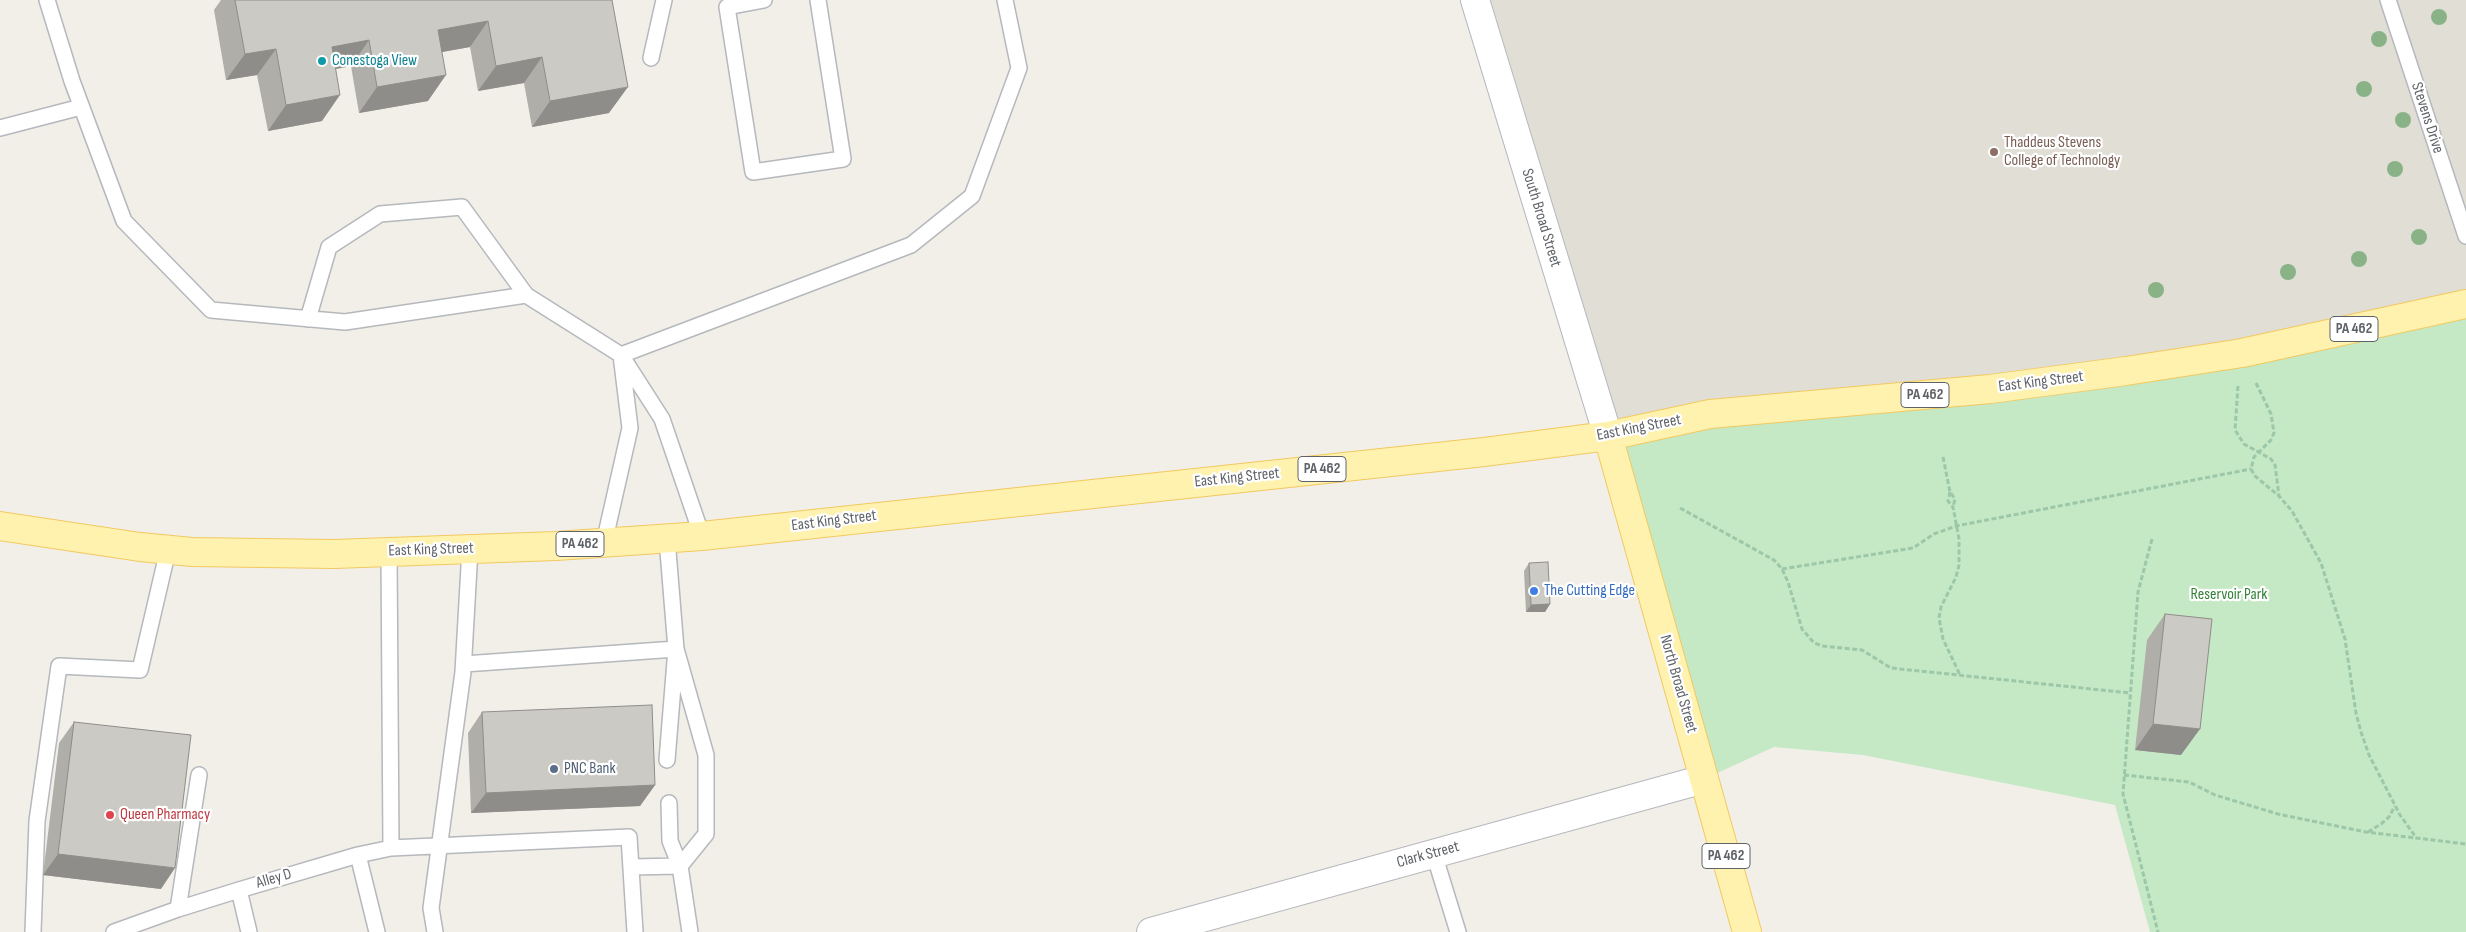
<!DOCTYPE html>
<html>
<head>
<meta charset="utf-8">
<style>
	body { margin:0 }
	canvas { display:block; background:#f1efe8 }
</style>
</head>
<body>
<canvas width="2466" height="932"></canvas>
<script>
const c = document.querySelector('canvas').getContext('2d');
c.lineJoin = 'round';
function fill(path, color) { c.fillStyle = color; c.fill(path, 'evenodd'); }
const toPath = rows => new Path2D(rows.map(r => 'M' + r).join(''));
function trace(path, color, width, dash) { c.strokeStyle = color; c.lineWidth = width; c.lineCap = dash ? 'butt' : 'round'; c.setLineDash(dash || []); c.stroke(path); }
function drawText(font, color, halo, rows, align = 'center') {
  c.font = font + ' "Sofia Sans Condensed",sans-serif'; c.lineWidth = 4.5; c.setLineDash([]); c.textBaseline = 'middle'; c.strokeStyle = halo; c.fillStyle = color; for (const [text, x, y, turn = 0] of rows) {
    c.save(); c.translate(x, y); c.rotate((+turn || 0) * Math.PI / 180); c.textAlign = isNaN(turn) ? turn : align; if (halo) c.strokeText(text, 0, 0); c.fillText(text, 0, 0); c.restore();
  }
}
const education = toPath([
	[1475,0,2466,0,2466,304,2373,325,1608,436]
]);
const green = toPath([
	[2466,304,2466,932,2150,932,2115,805,1863,755,1774,747,1704,779,1608,436,1990,389]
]);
const path = toPath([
	[2256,383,2271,414,2274,433,2271,440,2254,457,2251,469,2255,476,2279,496,2292,511,2321,563,2345,639,2356,713,2361,732,2369,755,2400,815,2417,839],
	[2238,386,2235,430,2244,444,2271,459,2275,465,2279,496],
	[1943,457,1950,492,1955,499,1953,507],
	[1950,492,1948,501,1953,507,1959,539,1959,565,1956,577,1941,607,1939,618,1943,639,1960,675],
	[1680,508,1774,560,1782,569,1788,582,1802,629,1814,643,1823,646,1862,650,1891,668,2130,693],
	[2152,539,2138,592,2123,794,2158,932],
	[1782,569,1913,548,1934,534,1956,526,2251,469],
	[2124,775,2189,782,2215,795,2278,814,2366,832,2466,844],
	[2368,832,2381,824,2389,817,2395,806]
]);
const service = toPath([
	[47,0,72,81,124,221,211,310,345,322,526,295,621,355,911,245,972,196,1019,68,1005,0],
	[764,0,727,7,753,172,843,159,818,0],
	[2388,0,2466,236],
	[651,58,664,0],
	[0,128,81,107],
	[308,319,329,247,380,214,462,207,526,295],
	[667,539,676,649,706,755,706,834,680,866,690,932],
	[604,543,630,428,621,355,662,419,702,536],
	[389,552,391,848],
	[464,664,676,649,667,760],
	[1434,854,1458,932],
	[358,855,377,932],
	[631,867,680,866,670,841,669,803],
	[239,890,249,932],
	[178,909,199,775],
	[33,932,37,821,59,666,140,670,168,550],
	[114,932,178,909,239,890,358,855,391,848,629,837,635,932],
	[435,932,431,908,463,672,470,549]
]);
const minor = toPath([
	[1151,932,1704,779]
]);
const secondary = toPath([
	[1475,0,1608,436]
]);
const primary = toPath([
	[1608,436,1747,932],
	[0,526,140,547,192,552,334,554,556,546,702,536,1484,452,1608,436,1710,414,1990,389,2126,371,2242,353,2466,304]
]);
const trees = [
	[2439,17],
	[2379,39],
	[2364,89],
	[2403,120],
	[2395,169],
	[2419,237],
	[2359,259],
	[2288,272],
	[2156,290]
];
const wall = toPath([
	[221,0,612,0,609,113,532,127,524,83,478,91,470,47,442,52,428,101,359,113,351,66,336,69,322,121,268,131,257,75,226,80,214,10],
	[1529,563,1550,604,1545,612,1526,612,1524,571],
	[2165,614,2181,755,2135,750,2147,640],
	[482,712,655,785,640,806,471,813,468,733],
	[74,722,161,889,43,875,59,743]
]);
const shadedWall = toPath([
	[488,21,470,47,420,56,438,30],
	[369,40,351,66,314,73,332,47],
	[276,49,257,75,226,80,245,54],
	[542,57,524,83,478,91,496,66],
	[446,75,428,101,359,113,377,87],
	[628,87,609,113,532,127,550,101],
	[340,95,322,121,268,131,286,105],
	[1550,604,1545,612,1526,612,1531,605],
	[2153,724,2200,729,2181,755,2135,750],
	[655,785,640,806,471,813,486,793],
	[58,854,175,868,161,889,43,875]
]);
const building = toPath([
	[235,0,612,0,628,87,550,101,542,57,496,66,488,21,438,30,446,75,377,87,369,40,332,47,340,95,286,105,276,49,245,54,235,0],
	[1548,562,1550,604,1531,605,1529,563,1548,562],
	[2165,614,2212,619,2200,729,2153,724,2165,614],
	[652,705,655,785,486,793,482,712,652,705],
	[74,722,191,735,175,868,58,854,74,722]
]);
const markers = [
	[322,61,5,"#0f9aa8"],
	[1994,152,5,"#8d6e63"],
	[1534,591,5,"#3f7fe0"],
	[554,769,5,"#5c6f8a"],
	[110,815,5,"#e0444e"]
];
const shields = [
	[2354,329,48],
	[1925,395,48],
	[1322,469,48],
	[580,544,48],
	[1726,856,48]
];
const shieldNames = [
	["PA 462",2354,329],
	["PA 462",1925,395],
	["PA 462",1322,469],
	["PA 462",580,544],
	["PA 462",1726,856]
];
const cultureNames = [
	["Conestoga View",332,61]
];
const streetNames = [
	["Stevens Drive",2427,118,72],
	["South Broad Street",1541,218,73],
	["East King Street",2041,382,-7],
	["East King Street",1639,428,-11],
	["East King Street",1237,478,-6],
	["East King Street",834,521,-7],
	["East King Street",431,550,-2],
	["North Broad Street",1678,684,74],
	["Clark Street",1428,855,-15],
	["Alley D",274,879,-16]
];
const educationNames = [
	["Thaddeus Stevens",2004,143],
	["College of Technology",2004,161]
];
const shopNames = [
	["The Cutting Edge",1544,591]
];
const parkNames = [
	["Reservoir Park",2229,595]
];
const serviceNames = [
	["PNC Bank",564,769]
];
const healthNames = [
	["Queen Pharmacy",120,815]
];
fill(education, '#e1ded6');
fill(green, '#c5e8c5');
trace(service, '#b5b8bc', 18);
trace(minor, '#b5b8bc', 30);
trace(secondary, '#b6babf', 30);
trace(primary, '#f2c960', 30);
trace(path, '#9cc7a9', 3, [5, 2.5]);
trace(service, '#fff', 15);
trace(minor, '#fff', 28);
trace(secondary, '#fff', 28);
trace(primary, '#fff2af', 28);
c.fillStyle = '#89b387';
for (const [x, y] of trees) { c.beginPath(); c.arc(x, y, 8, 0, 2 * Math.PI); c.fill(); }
fill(wall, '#afaea9');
fill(shadedWall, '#8f8d8a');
fill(building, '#cccac5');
trace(building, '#8f8d8a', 1);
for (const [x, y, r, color] of markers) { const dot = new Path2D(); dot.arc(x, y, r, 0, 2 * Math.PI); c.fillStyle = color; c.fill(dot); trace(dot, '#fff', 2); }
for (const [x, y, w] of shields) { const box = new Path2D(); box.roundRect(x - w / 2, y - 12.5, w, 25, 4); c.fillStyle = '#fff'; c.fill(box); trace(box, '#5f6368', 1); }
drawText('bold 15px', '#5f6368', null, shieldNames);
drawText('16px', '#0d838f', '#fff', cultureNames, 'left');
drawText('16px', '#5f6368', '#fff', streetNames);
drawText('16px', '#785e54', '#fff', educationNames, 'left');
drawText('16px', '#366cbe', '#fff', shopNames, 'left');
drawText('16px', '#348238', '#fff', parkNames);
drawText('16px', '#4e5e75', '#fff', serviceNames, 'left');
drawText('16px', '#be3a42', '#fff', healthNames, 'left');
</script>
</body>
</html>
